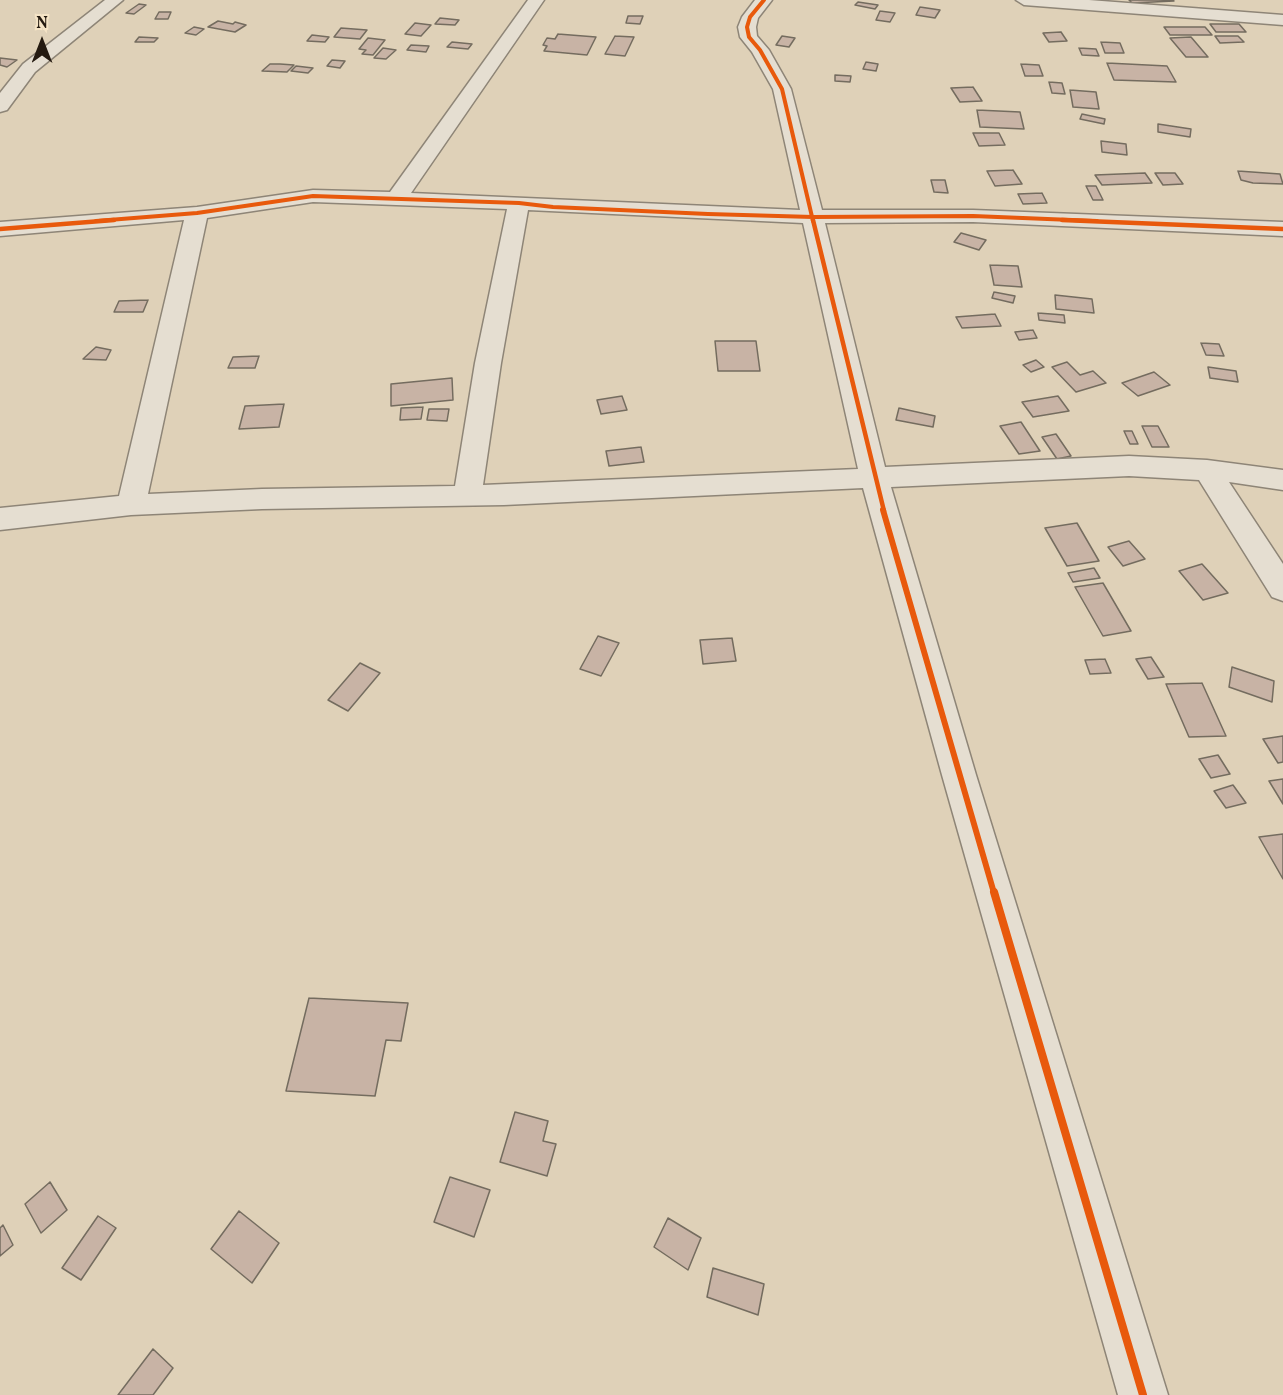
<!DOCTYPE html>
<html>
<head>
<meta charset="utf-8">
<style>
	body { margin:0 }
	#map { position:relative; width:1283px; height:1395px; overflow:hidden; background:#dfd1b8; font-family:Vollkorn,serif }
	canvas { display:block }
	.north { position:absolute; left:12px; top:12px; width:60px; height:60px; -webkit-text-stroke:4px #f5e4c6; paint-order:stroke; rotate:0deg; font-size:16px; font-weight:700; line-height:24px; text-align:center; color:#241a10 }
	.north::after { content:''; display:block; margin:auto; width:21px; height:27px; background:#241a10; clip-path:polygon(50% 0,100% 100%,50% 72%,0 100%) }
</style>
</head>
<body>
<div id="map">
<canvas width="1283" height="1395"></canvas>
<div class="north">N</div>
</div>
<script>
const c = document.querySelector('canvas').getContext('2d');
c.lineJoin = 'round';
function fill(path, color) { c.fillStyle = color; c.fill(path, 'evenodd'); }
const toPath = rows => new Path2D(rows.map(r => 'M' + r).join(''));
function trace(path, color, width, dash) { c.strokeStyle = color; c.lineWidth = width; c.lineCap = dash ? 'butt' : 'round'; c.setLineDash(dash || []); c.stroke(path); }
const building = toPath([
	[1129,0,1172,0,1174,1,1132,3,1129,0],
	[858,2,878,5,875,9,855,5,858,2],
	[139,4,146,5,134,14,126,13,139,4],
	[920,7,940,10,935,18,916,15,920,7],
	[880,11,895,13,890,22,876,20,880,11],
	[159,12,171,12,168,19,155,19,159,12],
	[628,16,643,16,640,24,626,23,628,16],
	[440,18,459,20,455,25,435,24,440,18],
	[218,21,233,24,235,22,246,25,235,32,208,27,218,21],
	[415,23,431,25,421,36,405,34,415,23],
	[1210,24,1239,24,1246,32,1216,32,1210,24],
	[194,27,204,29,196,35,185,33,194,27],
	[1164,27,1205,27,1212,35,1170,35,1164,27],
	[341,28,367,30,360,39,334,37,341,28],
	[1061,32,1067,41,1049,42,1043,33,1061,32],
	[558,34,596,37,587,55,544,51,547,46,543,45,547,38,555,39,558,34],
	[312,35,329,37,325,42,307,41,312,35],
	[615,36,634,37,625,56,605,54,615,36],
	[782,36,795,38,789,47,776,45,782,36],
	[1215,36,1238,36,1244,42,1220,43,1215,36],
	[139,37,158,38,154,42,135,42,139,37],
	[1191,37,1208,57,1186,57,1170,38,1191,37],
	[368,38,385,40,373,55,362,54,366,50,359,49,368,38],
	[452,42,472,44,468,49,447,47,452,42],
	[1101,42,1120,43,1124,53,1105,53,1101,42],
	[411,45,429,46,426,52,407,50,411,45],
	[383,48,396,50,386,59,374,58,383,48],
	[1079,48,1096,49,1099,56,1082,55,1079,48],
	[0,58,17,60,7,67,0,65,0,58],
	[332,60,345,61,340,68,327,66,332,60],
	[866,62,878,64,876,71,863,69,866,62],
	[1107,63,1167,66,1176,82,1114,80,1107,63],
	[270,64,280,64,294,65,287,72,262,71,270,64],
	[1021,64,1039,65,1043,76,1025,76,1021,64],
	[296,66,313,68,308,73,291,71,296,66],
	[835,75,851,76,850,82,835,81,835,75],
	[1049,82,1062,83,1065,94,1052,93,1049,82],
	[973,87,982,101,960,102,951,88,973,87],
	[1070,90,1096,92,1099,109,1073,107,1070,90],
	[977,110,1020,112,1024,129,980,127,977,110],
	[1082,114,1105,119,1104,124,1080,119,1082,114],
	[1158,124,1191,129,1190,137,1158,132,1158,124],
	[973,133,999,133,1005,145,979,146,973,133],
	[1101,141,1126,144,1127,155,1102,152,1101,141],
	[1013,170,1022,184,995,186,987,171,1013,170],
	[1238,171,1280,174,1283,184,1253,183,1241,180,1238,171],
	[1145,173,1152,183,1102,185,1095,175,1145,173],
	[1155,173,1175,173,1183,184,1163,185,1155,173],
	[931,180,945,180,948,193,934,192,931,180],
	[1086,186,1096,186,1103,200,1093,200,1086,186],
	[1042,193,1047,203,1023,204,1018,194,1042,193],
	[961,233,986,240,979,250,954,242,961,233],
	[990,265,1018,266,1022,287,994,285,990,265],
	[994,292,1015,296,1013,303,992,298,994,292],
	[1055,295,1092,299,1094,313,1056,309,1055,295],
	[148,300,143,312,114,312,119,301,148,300],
	[1038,313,1064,315,1065,323,1039,320,1038,313],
	[995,314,1001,326,962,328,956,317,995,314],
	[1033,330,1037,338,1019,340,1015,332,1033,330],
	[715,341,756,341,760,371,718,371,715,341],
	[1201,343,1219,344,1224,356,1206,355,1201,343],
	[96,347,111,350,106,360,83,359,96,347],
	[259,356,255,368,228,368,233,357,259,356],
	[1036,360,1044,367,1031,372,1023,365,1036,360],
	[1067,362,1080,375,1093,371,1106,383,1076,392,1052,367,1067,362],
	[1208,367,1236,371,1238,382,1210,378,1208,367],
	[1154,372,1170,385,1138,396,1122,383,1154,372],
	[452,378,453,400,391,406,391,384,452,378],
	[622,396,627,410,601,414,597,400,622,396],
	[1058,396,1069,411,1033,417,1022,402,1058,396],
	[284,404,279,427,239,429,245,406,284,404],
	[423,407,421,419,400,420,401,408,423,407],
	[899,408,935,416,933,427,896,420,899,408],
	[429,409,449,409,447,421,427,420,429,409],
	[1021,422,1040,451,1019,454,1000,426,1021,422],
	[1142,426,1158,426,1169,447,1152,447,1142,426],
	[1124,431,1132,431,1138,444,1130,444,1124,431],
	[1056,434,1071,456,1057,459,1042,437,1056,434],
	[641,447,644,462,609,466,606,451,641,447],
	[1077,523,1099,561,1067,566,1045,528,1077,523],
	[1129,541,1145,559,1123,566,1108,547,1129,541],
	[1202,564,1228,593,1203,600,1179,571,1202,564],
	[1094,568,1100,578,1073,582,1068,573,1094,568],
	[1103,583,1131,631,1103,636,1075,587,1103,583],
	[598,636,619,643,601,676,580,669,598,636],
	[732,638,736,661,703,664,700,640,732,638],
	[1151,657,1164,677,1148,679,1136,659,1151,657],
	[1105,659,1111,673,1090,674,1085,660,1105,659],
	[360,663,380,673,348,711,328,700,360,663],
	[1232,667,1274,681,1272,702,1229,687,1232,667],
	[1202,683,1226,736,1189,737,1166,684,1202,683],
	[1283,736,1283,762,1278,763,1263,739,1283,736],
	[1218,755,1230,774,1211,778,1199,759,1218,755],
	[1283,779,1283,804,1269,781,1283,779],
	[1233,785,1246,803,1226,808,1214,791,1233,785],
	[1283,834,1283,879,1259,837,1283,834],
	[309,998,408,1003,401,1041,386,1040,375,1096,286,1091,309,998],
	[515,1112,548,1121,543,1141,556,1144,547,1176,500,1162,515,1112],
	[450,1177,490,1190,474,1237,434,1222,450,1177],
	[50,1182,67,1210,41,1233,25,1204,50,1182],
	[239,1211,279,1243,252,1283,211,1249,239,1211],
	[98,1216,116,1228,81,1280,62,1268,98,1216],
	[668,1218,701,1238,688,1270,654,1247,668,1218],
	[3,1225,13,1245,0,1256,0,1228,3,1225],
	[713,1268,764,1284,758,1315,707,1297,713,1268],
	[153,1349,173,1368,153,1395,118,1395,153,1349]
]);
const minor = toPath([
	[105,0,123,0,35,72,7,110,0,112,0,93,23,64,105,0],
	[528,0,544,0,411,193,800,210,773,89,752,52,740,37,738,27,742,17,755,0,772,0,758,18,756,27,757,36,769,50,791,89,822,210,973,210,1283,222,1283,236,973,222,825,223,885,467,1129,456,1207,460,1283,470,1283,490,1229,482,1283,564,1283,601,1272,597,1199,480,1129,476,891,487,976,775,1168,1395,1118,1395,942,775,863,488,504,505,262,509,131,515,0,530,0,508,119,496,184,220,0,236,0,222,197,207,313,190,390,192,528,0],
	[313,202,507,209,475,363,455,486,262,489,148,494,207,218,313,202],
	[528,210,803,223,858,469,483,485,501,363,528,210],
	[1016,0,1089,0,1283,15,1283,25,1024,5,1016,0]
]);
const cyclewayFar3 = toPath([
	[764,0,750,17,747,27,749,37,760,50,782,89,813,221],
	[96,221,197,213,313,196,519,203,553,207,708,214,813,217,973,216,1097,221]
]);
const cyclewayFar2 = toPath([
	[813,220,884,511],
	[1062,220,1283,229],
	[0,229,114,220]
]);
const cyclewayFar1 = toPath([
	[883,510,994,893]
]);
const cycleway = toPath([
	[994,892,1143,1395]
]);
fill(building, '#c8b3a5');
trace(building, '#746c5f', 1.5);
trace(minor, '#8e8577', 3);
fill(minor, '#e5ded1');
trace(cyclewayFar3, '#e8590c', 4);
trace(cyclewayFar2, '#e8590c', 4.5);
trace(cyclewayFar1, '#e8590c', 6);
trace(cycleway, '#e8590c', 8);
</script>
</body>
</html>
